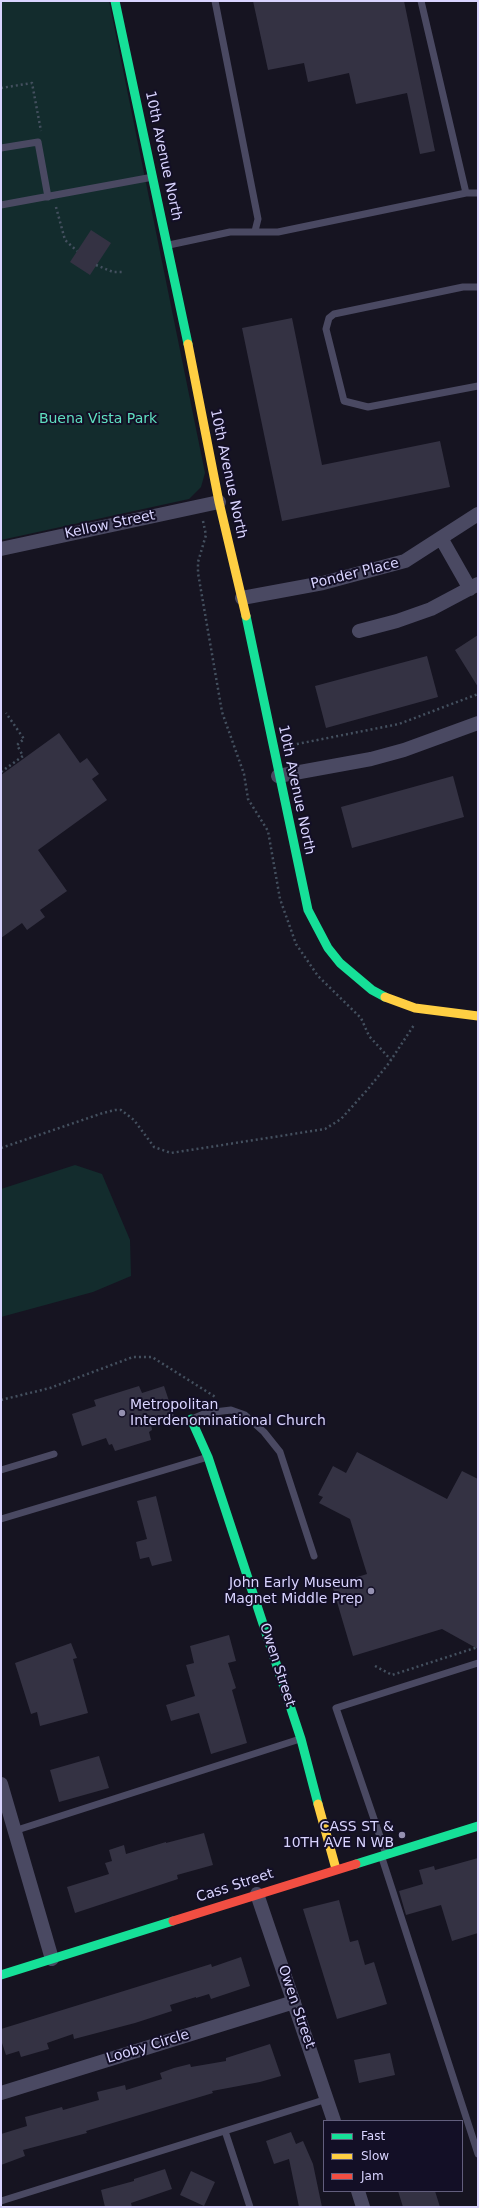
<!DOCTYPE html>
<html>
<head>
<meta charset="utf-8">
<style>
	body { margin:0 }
	#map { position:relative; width:479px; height:2208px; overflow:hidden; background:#161421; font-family:"DejaVu Sans",sans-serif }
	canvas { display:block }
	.frame { position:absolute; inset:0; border:2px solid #d9d4ff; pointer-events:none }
	.legend { position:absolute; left:323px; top:2120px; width:140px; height:72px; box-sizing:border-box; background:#130f26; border:1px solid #625e7d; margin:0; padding:5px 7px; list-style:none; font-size:12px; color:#d9d4ff }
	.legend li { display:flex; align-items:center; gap:8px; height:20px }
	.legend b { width:20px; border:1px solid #625e7d }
</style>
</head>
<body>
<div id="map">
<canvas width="479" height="2208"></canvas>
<div class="frame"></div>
<ul class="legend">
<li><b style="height:5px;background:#16e098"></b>Fast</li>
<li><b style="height:5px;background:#ffcf43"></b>Slow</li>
<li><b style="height:5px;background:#f24e42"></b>Jam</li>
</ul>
</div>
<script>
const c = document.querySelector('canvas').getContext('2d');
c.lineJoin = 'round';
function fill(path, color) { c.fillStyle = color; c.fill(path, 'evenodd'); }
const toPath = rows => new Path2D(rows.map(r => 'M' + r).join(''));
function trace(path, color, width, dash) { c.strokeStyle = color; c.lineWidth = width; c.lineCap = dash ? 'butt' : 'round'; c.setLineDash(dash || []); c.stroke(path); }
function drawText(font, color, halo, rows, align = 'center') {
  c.font = font + ' "DejaVu Sans",sans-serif'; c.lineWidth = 4; c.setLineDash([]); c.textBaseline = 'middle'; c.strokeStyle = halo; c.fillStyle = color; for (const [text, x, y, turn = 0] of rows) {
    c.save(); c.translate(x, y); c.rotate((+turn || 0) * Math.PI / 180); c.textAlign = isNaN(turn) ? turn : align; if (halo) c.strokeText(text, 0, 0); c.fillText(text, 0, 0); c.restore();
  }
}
const green = toPath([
	[1,1,109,1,205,473,201,487,189,499,1,540],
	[75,1165,102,1174,130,1240,131,1276,93,1292,1,1317,1,1189]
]);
const building = toPath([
	[253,1,404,1,435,151,420,154,407,93,356,104,349,73,308,82,304,63,268,70],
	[91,230,111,243,90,275,70,262],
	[292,318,322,465,440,441,450,487,282,521,242,328],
	[478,635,478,687,455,650],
	[427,656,438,697,326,728,315,686],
	[59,733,80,763,87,758,99,774,92,779,107,800,38,850,67,891,40,910,45,917,27,930,22,923,1,938,1,775],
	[453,776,464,817,352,848,341,807],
	[139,1386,142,1393,164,1386,174,1416,151,1424,152,1430,149,1432,151,1440,115,1451,112,1444,109,1445,106,1438,82,1446,72,1414,96,1406,94,1400],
	[357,1452,447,1499,462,1471,478,1479,478,1649,442,1629,353,1656,332,1585,367,1574,350,1519,319,1503,323,1497,318,1495,333,1466,346,1473],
	[156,1496,172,1561,152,1566,149,1557,140,1559,136,1542,147,1539,137,1501],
	[229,1635,236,1661,228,1663,236,1688,232,1690,247,1743,211,1754,199,1713,171,1721,166,1705,195,1696,186,1665,194,1663,190,1646],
	[71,1643,77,1658,73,1659,88,1713,40,1726,37,1712,31,1714,15,1663],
	[99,1756,109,1788,59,1802,50,1770],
	[204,1833,213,1865,177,1875,178,1879,75,1913,67,1887,109,1874,105,1863,112,1861,109,1850,124,1845,126,1854,166,1842,166,1843],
	[478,1858,478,1933,452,1941,441,1905,406,1915,399,1891,423,1884,419,1870,434,1866,435,1870],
	[339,1900,350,1942,358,1940,365,1965,374,1962,387,2004,337,2019,303,1909],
	[241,1957,250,1986,211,1999,209,1994,196,1998,196,1997,170,2005,172,2011,135,2023,74,2039,73,2034,47,2043,49,2049,21,2057,19,2051,6,2055,1,2040,1,2029,211,1964,212,1967],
	[270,2044,281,2076,260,2082,212,2091,213,2093,86,2131,87,2133,23,2150,25,2156,1,2165,1,2134,27,2126,25,2117,62,2107,63,2110,99,2100,97,2092,125,2085,126,2090,162,2079,160,2073,174,2068,190,2064,191,2067,226,2061,226,2058],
	[390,2053,395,2075,359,2083,354,2060],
	[291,2132,296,2144,303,2141,313,2164,322,2207,299,2207,289,2159,274,2164,266,2141],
	[165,2169,172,2189,131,2203,132,2207,105,2207,101,2190,134,2181,134,2179],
	[191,2171,215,2182,204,2206,180,2195],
	[398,2191,435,2191,440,2207,403,2207]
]);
const path = toPath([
	[1,88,32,83,41,131],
	[56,207,65,240,77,251],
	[96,265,113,272,123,272],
	[203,521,206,535,198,562,198,573,222,712,244,774,248,799,268,831,280,899,296,944,318,976,361,1018,369,1036,391,1060],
	[292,745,399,724,478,694],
	[1,772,23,756,17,745,24,739,6,713],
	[1,1148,103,1113,115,1110,121,1110,134,1120,154,1147,171,1153,325,1129,341,1119,368,1089,389,1063,414,1025],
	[1,1400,50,1388,133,1357,152,1357,217,1398],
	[375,1666,392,1675,478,1647]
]);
const lane = toPath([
	[215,1,258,219,255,231],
	[421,1,466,193],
	[1,148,38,142,48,197],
	[1,205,153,177],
	[169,245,230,232,278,232,466,193,478,193],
	[478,287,463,287,334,314,329,318,326,329,344,401,368,407,478,386],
	[192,1419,206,1413,231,1410,245,1415,264,1432,280,1452,314,1556],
	[1,1470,54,1454],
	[1,1519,208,1457],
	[14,1831,300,1739],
	[386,1854,336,1708,478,1663],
	[382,1858,478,2154],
	[225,2131,250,2207],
	[1,2201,327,2099]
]);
const street = toPath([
	[441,538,470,589],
	[1,549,219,502],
	[242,598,323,583,405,561,478,514],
	[359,631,397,621,431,609,478,584],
	[278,776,371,759,404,750,478,723],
	[1,1784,52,1959],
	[257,1894,334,2121],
	[1,2093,294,2002],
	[358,2191,363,2207]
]);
const fast = toPath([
	[115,1,188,344],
	[246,616,308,910,328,948,340,963,372,990,385,997],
	[191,1419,208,1457,301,1739,318,1804],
	[356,1864,478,1826],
	[1,1975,173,1921]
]);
const slow = toPath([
	[188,344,219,502,246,616],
	[385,997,415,1008,478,1016],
	[318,1804,336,1869]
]);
const jam = toPath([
	[173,1921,356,1864]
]);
const markers = [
	[122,1413,4,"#9591b1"],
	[371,1591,4,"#9591b1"],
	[402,1835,4,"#9591b1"]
];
const streetNames = [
	["10th Avenue North",163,156,78],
	["10th Avenue North",228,474,78],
	["Kellow Street",110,525,-12],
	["Ponder Place",355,574,-14],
	["10th Avenue North",296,790,78],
	["Owen Street",277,1665,72],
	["Cass Street",235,1886,-18],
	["Owen Street",296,2007,71],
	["Looby Circle",148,2047,-17]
];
const parkNames = [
	["Buena Vista Park",98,419]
];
const poiNames = [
	["Metropolitan",130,1405,"left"],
	["Interdenominational Church",130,1421,"left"],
	["John Early Museum",363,1583],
	["Magnet Middle Prep",363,1599],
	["CASS ST &",394,1827],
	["10TH AVE N WB",394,1843]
];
fill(green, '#132c2d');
fill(building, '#343243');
trace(path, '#44505f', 2.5, [2, 3]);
trace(lane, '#4a4962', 7);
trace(street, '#4a4962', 14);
trace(fast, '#16e098', 9);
trace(slow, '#ffcf43', 9);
trace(jam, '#f24e42', 9);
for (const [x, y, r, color] of markers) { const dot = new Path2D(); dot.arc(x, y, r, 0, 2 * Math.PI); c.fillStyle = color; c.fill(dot); trace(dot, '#130f26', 1.5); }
drawText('14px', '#d9d4ff', '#130f26', streetNames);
drawText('14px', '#5fe0c0', '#130f26', parkNames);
drawText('14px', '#d9d4ff', '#130f26', poiNames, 'right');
</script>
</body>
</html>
